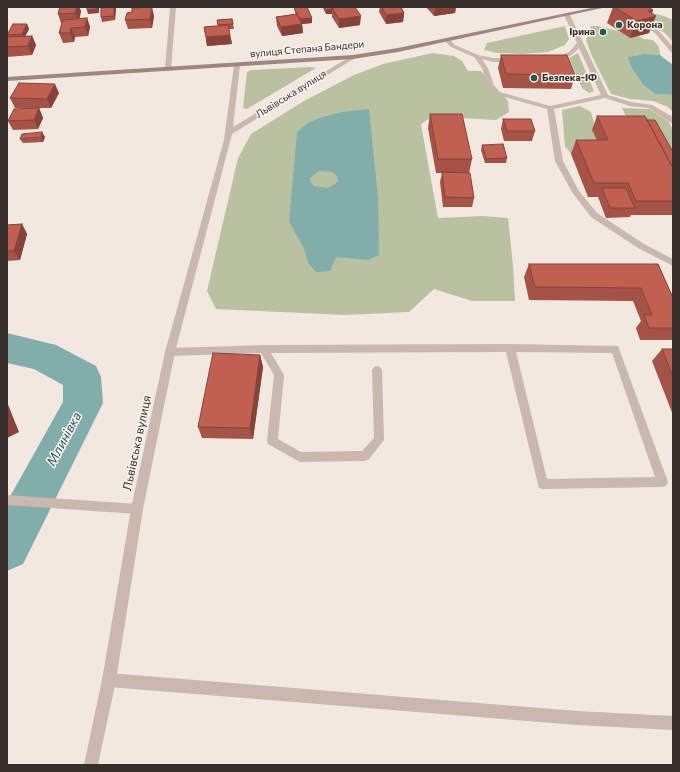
<!DOCTYPE html>
<html>
<head>
<meta charset="utf-8">
<style>
	body { margin:0 }
	#map { position:relative; width:680px; height:772px; overflow:hidden; background:#f2e8e0; font-family:Commissioner,sans-serif }
	canvas { display:block }
	.frame { position:absolute; inset:0; border:8px solid #382e2b; pointer-events:none }
</style>
</head>
<body>
<div id="map">
<canvas width="680" height="772"></canvas>
<div class="frame"></div>
</div>
<script>
const c = document.querySelector('canvas').getContext('2d');
c.lineJoin = 'round';
function fill(path, color) { c.fillStyle = color; c.fill(path, 'evenodd'); }
const toPath = rows => new Path2D(rows.map(r => 'M' + r).join(''));
function trace(path, color, width, dash) { c.strokeStyle = color; c.lineWidth = width; c.lineCap = dash ? 'butt' : 'round'; c.setLineDash(dash || []); c.stroke(path); }
function drawText(font, color, halo, rows, align = 'center') {
  c.font = font + ' Commissioner,sans-serif'; c.lineWidth = 3; c.setLineDash([]); c.textBaseline = 'middle'; c.strokeStyle = halo; c.fillStyle = color; for (const [text, x, y, turn = 0] of rows) {
    c.save(); c.translate(x, y); c.rotate((+turn || 0) * Math.PI / 180); c.textAlign = isNaN(turn) ? turn : align; if (halo) c.strokeText(text, 0, 0); c.fillText(text, 0, 0); c.restore();
  }
}
const green = toPath([
	[648,12,664,16,673,20,673,42,665,33,638,16],
	[565,26,569,39,565,45,548,52,522,54,497,53,484,50,487,43],
	[591,26,598,26,619,31,630,38,638,36,644,39,653,40,659,47,660,55,644,54,629,57,631,67,643,85,655,94,673,95,673,112,668,107,653,101,630,99,611,94,591,54,586,40],
	[433,53,454,56,462,61,468,71,481,71,508,101,509,112,496,120,459,118,435,115,421,124,438,218,483,216,508,218,513,266,515,301,472,301,434,289,409,312,345,315,216,309,207,291,238,158,251,134,304,101,354,75,383,64],
	[578,53,594,91,589,93,582,88,569,58],
	[312,67,316,68,247,109,243,108,247,72,251,70],
	[580,106,591,112,603,154,571,154,565,146,562,110],
	[622,108,649,109,668,121,673,130,673,171,630,125]
]);
const water = toPath([
	[644,54,660,55,673,65,673,95,655,94,643,85,631,67,628,57],
	[369,109,378,198,379,255,368,260,336,257,330,271,316,272,308,263,304,248,289,222,297,132,307,124,319,118,342,112],
	[319,171,332,172,337,176,338,182,328,188,314,186,311,183,310,178]
]);
const river = toPath([
	[7,333,56,345,96,366,101,377,103,403,23,564,7,571,7,502,63,402,63,385,34,369,7,363,7,333]
]);
const service = toPath([
	[619,7,625,7,637,17,659,31,673,47,673,53,671,52,655,33,633,19,619,7],
	[567,13,570,15,608,95,631,102,652,105,673,117,673,124,648,108,630,106,605,98,554,109,563,161,579,191,597,213,644,244,673,259,673,266,638,248,591,217,572,192,555,161,547,109,491,93,482,68,474,57,451,47,444,40,449,39,455,45,478,55,493,58,514,59,515,60,512,62,493,62,482,59,488,68,496,91,550,106,601,95,579,48,573,54,560,61,554,62,551,60,569,52,577,43,564,15,567,13],
	[510,344,618,346,668,482,666,486,662,487,543,489,539,488,506,352,271,353,284,375,278,439,301,452,362,451,374,438,372,370,374,367,377,366,380,367,382,370,384,440,369,459,365,461,300,462,268,444,267,441,274,375,261,353,170,356,167,355,165,352,167,349,170,348,264,345,510,344],
	[516,352,612,353,655,477,547,479,516,352],
	[109,673,577,711,673,716,673,730,577,725,109,687,104,685,102,680,104,675,109,673]
]);
const minor = toPath([
	[170,7,176,7,171,69,168,71,165,69,170,7],
	[7,495,137,504,141,505,143,509,141,513,137,514,7,505,7,495]
]);
const tertiary = toPath([
	[353,55,355,56,355,58,232,134,175,352,143,509,116,680,98,765,84,765,102,680,131,509,165,352,224,140,234,65,237,63,240,65,233,127,353,55]
]);
const secondary = toPath([
	[596,7,607,7,398,52,353,59,7,81,7,77,353,55,398,48,596,7]
]);
const wall = toPath([
	[60,7,79,7,81,11,79,18,87,18,90,27,88,36,75,37,74,42,63,43,59,33,62,23,61,23,58,14],
	[135,7,155,7,135,8],
	[294,7,312,18,312,23,302,24,303,33,282,36,277,26,276,17,296,15,295,12],
	[323,7,355,7,360,25,339,28,332,17,332,14,326,14,323,8],
	[380,7,401,7,404,13,403,22,386,24,379,12],
	[426,7,456,7,455,13,434,16],
	[613,7,648,7,653,10,652,13,649,33,630,38,607,23],
	[116,8,115,20,102,22,101,17],
	[132,12,154,16,152,28,128,29,125,20],
	[232,19,234,29,229,29,232,44,207,46,204,27,218,26,217,20],
	[27,24,29,29,25,36,32,36,36,45,32,55,7,57,7,37,8,37,7,35],
	[501,55,575,75,571,89,503,88,498,68],
	[59,93,51,108,15,108,10,98],
	[39,108,43,118,38,129,13,130,8,121],
	[430,114,472,159,469,173,474,198,472,207,443,207,440,182,442,173,436,173,428,128],
	[597,116,647,120,673,152,673,215,631,215,630,217,606,218,598,197,588,197,571,154,576,140,597,140,592,130],
	[503,119,535,131,532,141,504,141,501,129],
	[45,137,43,142,23,143,20,139],
	[482,145,507,158,506,163,485,163,481,150],
	[22,224,27,234,20,260,7,261,7,225],
	[529,264,658,264,673,298,673,340,640,340,636,328,641,321,633,301,529,300,524,277],
	[662,349,673,349,673,415,652,361],
	[260,355,263,367,253,439,202,438,198,427]
]);
const shadedWall = toPath([
	[77,7,79,7,81,11,79,22,75,13],
	[97,7,99,7,99,13,88,14,87,10],
	[114,7,115,7,116,8,115,20,114,16],
	[152,7,154,16,152,28,150,19],
	[435,7,456,7,455,13,434,16],
	[332,9,332,14,326,14,326,10],
	[653,10,650,18,656,16,649,33,630,38,637,21,648,11],
	[404,13,403,22,386,24,386,15],
	[361,16,360,25,339,28,339,19],
	[87,18,90,27,88,36,85,27],
	[312,18,312,23,302,24,303,33,282,36,281,27,299,20],
	[27,24,29,29,24,39,22,34],
	[71,28,75,37,74,42,70,33],
	[230,35,232,44,207,46,206,37],
	[32,36,36,45,32,55,28,46],
	[55,84,59,93,51,108,47,99],
	[39,108,43,118,38,129,34,120],
	[42,132,45,137,43,142,41,137],
	[22,224,27,234,20,260,14,251],
	[260,355,263,367,253,439,250,428],
	[7,402,19,432,7,438]
]);
const building = toPath([
	[60,7,77,7,75,13,58,14,60,7],
	[87,7,97,7,97,9,87,10,87,7],
	[101,7,114,7,114,16,101,17,101,7],
	[152,7,150,19,125,20,127,13,132,12,132,8,152,7],
	[294,7,307,7,312,18,300,19,297,14,294,7],
	[324,7,338,7,332,8,332,9,326,10,324,7],
	[338,7,355,7,361,16,339,19,332,8,338,7],
	[382,7,401,7,404,13,386,15,382,7],
	[614,7,648,7,653,10,648,11,656,16,637,21,614,7],
	[297,14,302,24,281,27,276,17,297,14],
	[87,18,85,27,71,28,70,33,59,33,63,20,87,18],
	[232,19,233,24,218,25,217,20,232,19],
	[13,24,27,24,22,34,7,35,13,24],
	[228,25,230,35,206,37,204,27,228,25],
	[32,36,28,46,7,47,7,37,32,36],
	[501,55,567,55,575,75,506,74,501,55],
	[19,83,55,84,47,99,10,98,19,83],
	[39,108,34,120,8,121,14,109,39,108],
	[430,114,462,114,472,159,438,159,430,114],
	[597,116,645,116,673,168,673,201,636,201,628,183,594,183,576,140,608,140,597,116],
	[503,119,531,119,535,131,507,131,503,119],
	[647,120,655,120,673,152,673,168,647,120],
	[42,132,41,137,20,139,22,134,42,132],
	[503,144,507,158,486,159,482,145,503,144],
	[442,172,470,173,474,198,445,197,442,172],
	[602,188,626,188,635,208,610,208,602,188],
	[22,224,14,251,7,251,7,225,22,224],
	[529,264,658,264,673,298,673,328,649,328,644,315,652,315,641,288,535,287,529,264],
	[662,349,673,349,673,377,662,349],
	[213,353,260,355,250,428,198,427,213,353]
]);
const markers = [
	[619,25,4,"#225856"],
	[603,32,4,"#225856"],
	[534,78,4,"#225856"]
];
const farPoinames = [
	["Корона",627,25],
	["Ірина",595,32,"right"],
	["Безпека-ІФ",542,78]
];
const farStreetnames = [
	["вулиця Степана Бандери",307,49,-5],
	["Львівська вулиця",291,94,-32]
];
const streetNames = [
	["Львівська вулиця",137,443,-78]
];
const waterNames = [
	["Млинівка",64,439,-62]
];
fill(green, '#b9c1a1');
fill(water, '#81aeab');
fill(river, '#81aeab');
fill(service, '#cab7ad');
fill(minor, '#cab7ad');
fill(tertiary, '#cab7ad');
fill(secondary, '#9e867e');
fill(wall, '#a45346');
fill(shadedWall, '#864339');
fill(building, '#bf6051');
trace(building, '#864339', 1);
for (const [x, y, r, color] of markers) { const dot = new Path2D(); dot.arc(x, y, r, 0, 2 * Math.PI); c.fillStyle = color; c.fill(dot); trace(dot, '#faf2ed', 1.5); }
drawText('bold 10px', '#382e2b', '#faf2ed', farPoinames, 'left');
drawText('10px', '#382e2b', '#faf2ed', farStreetnames);
drawText('12px', '#382e2b', '#faf2ed', streetNames);
drawText('italic 13px', '#225856', '#faf2ed', waterNames);
</script>
</body>
</html>
